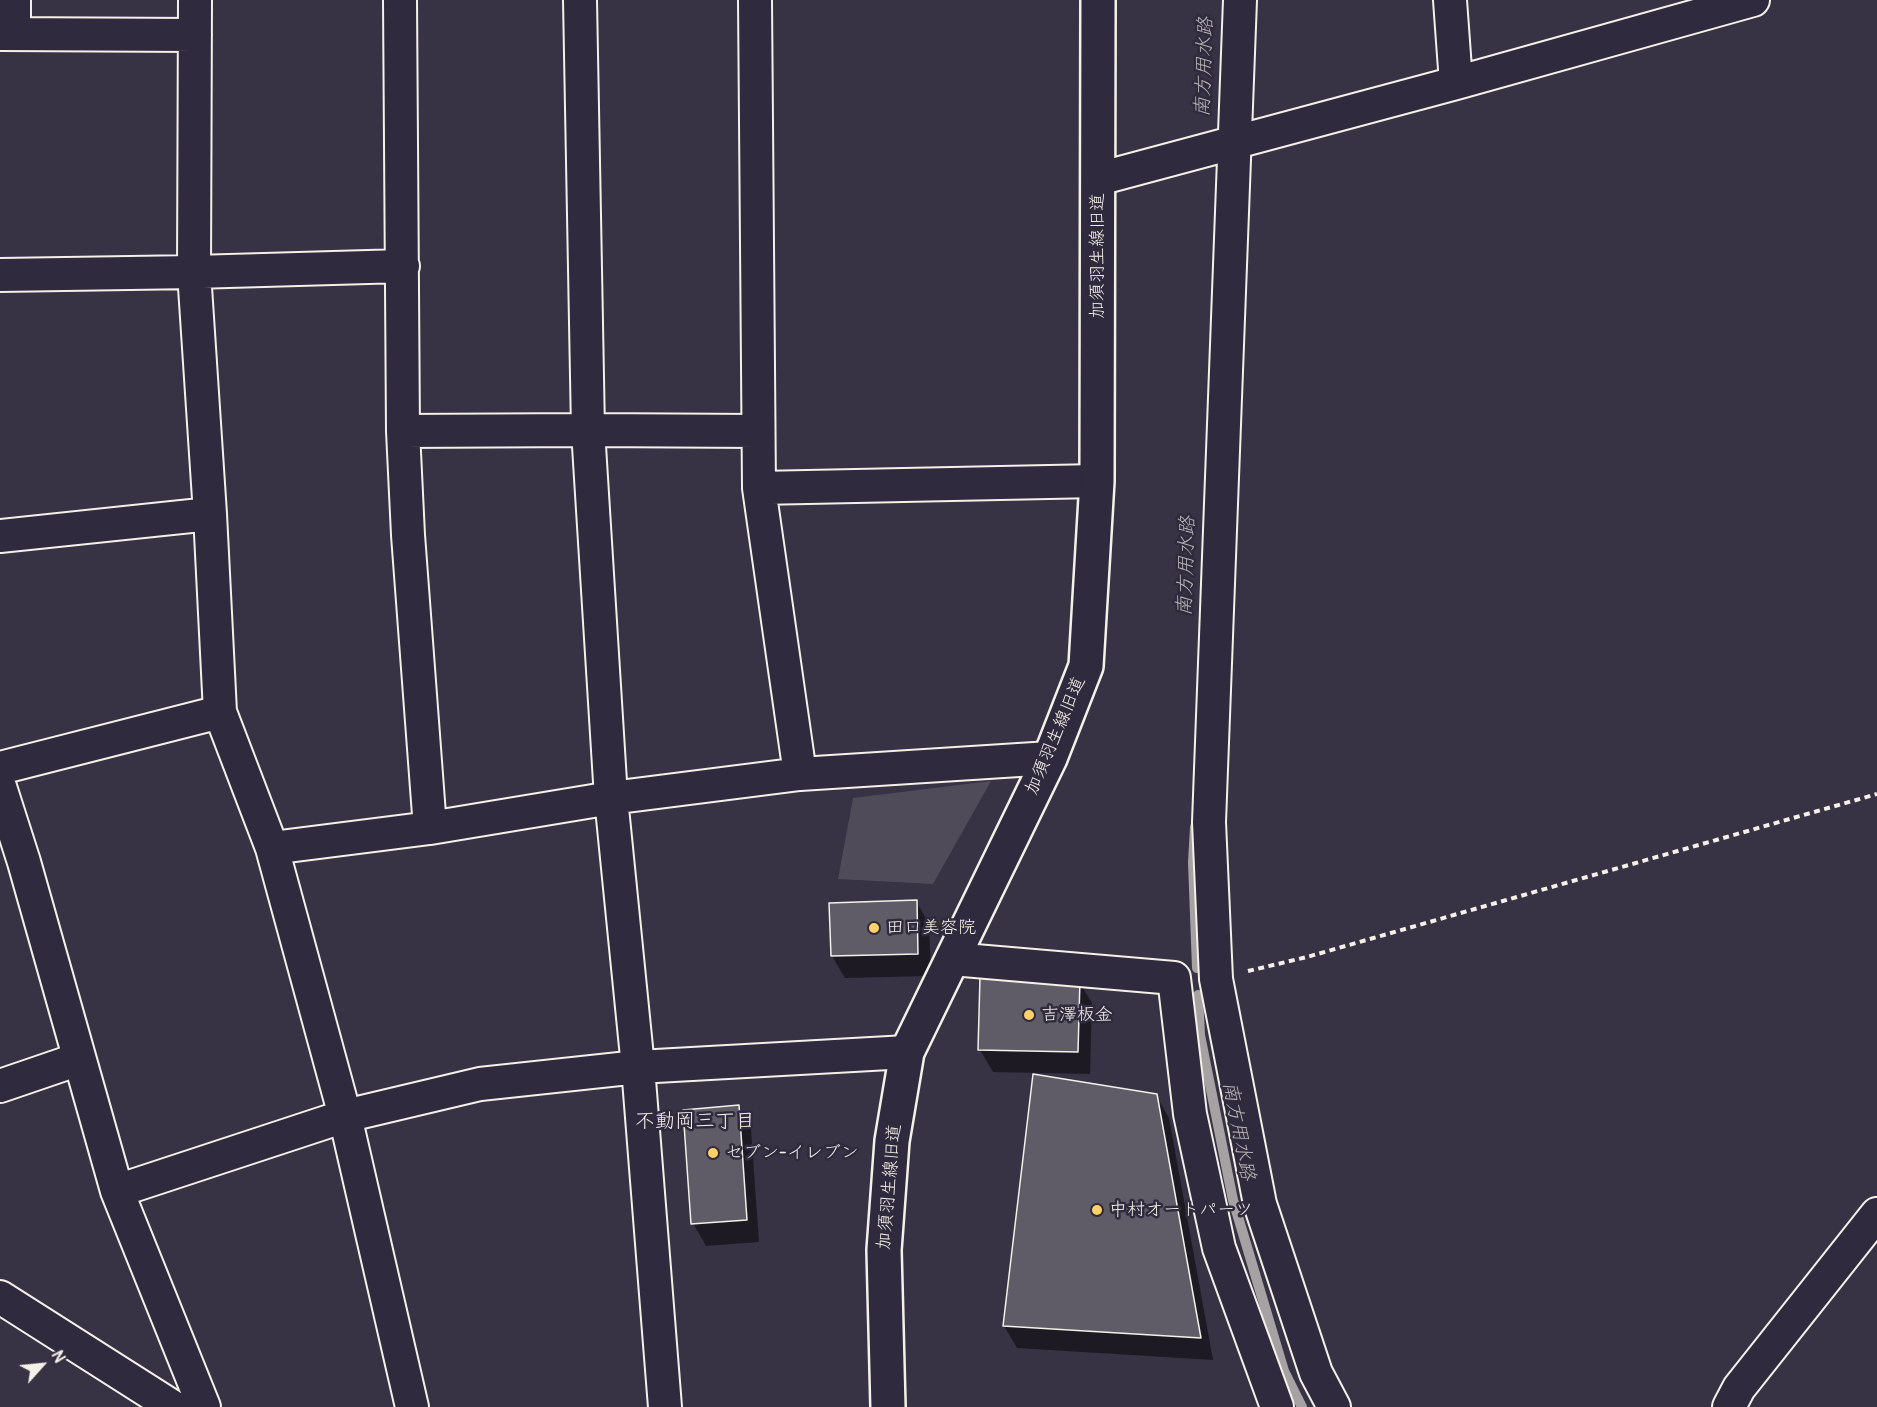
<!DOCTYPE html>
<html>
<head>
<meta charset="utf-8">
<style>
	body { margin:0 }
	#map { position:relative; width:1877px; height:1407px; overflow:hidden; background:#373244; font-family:Pangolin,sans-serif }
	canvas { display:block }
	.north { position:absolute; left:12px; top:1335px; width:60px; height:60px; -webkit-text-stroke:4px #2f2a3d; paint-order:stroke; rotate:63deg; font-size:16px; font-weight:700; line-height:24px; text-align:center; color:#f4f1e8 }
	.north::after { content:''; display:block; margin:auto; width:21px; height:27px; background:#f4f1e8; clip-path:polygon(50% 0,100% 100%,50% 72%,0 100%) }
</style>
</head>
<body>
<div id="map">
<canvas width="1877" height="1407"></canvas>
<div class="north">N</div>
</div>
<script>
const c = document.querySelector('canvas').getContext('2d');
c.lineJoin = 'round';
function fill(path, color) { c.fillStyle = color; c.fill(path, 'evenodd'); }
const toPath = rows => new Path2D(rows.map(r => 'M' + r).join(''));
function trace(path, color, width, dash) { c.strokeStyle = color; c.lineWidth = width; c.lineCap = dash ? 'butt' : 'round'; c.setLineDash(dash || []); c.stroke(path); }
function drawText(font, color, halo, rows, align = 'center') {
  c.font = font + ' Pangolin,"Klee One",sans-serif'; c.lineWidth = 5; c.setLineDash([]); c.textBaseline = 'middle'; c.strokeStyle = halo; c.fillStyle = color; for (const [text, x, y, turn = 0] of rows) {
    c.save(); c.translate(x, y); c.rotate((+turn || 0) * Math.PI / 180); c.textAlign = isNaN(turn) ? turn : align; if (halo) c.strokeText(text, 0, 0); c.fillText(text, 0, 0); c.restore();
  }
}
const green = toPath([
	[991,781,933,884,838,879,853,798]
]);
const shadow = toPath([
	[916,901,929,924,931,976,845,978,832,956],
	[1079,981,1092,1003,1090,1074,993,1072,980,1050],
	[1156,1095,1169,1118,1213,1360,1017,1348,1004,1326],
	[738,1107,751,1129,759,1242,706,1246,693,1223]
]);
const stream = toPath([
	[1195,827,1193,862,1197,968],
	[1198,995,1200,1035,1233,1200,1284,1371,1302,1407]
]);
const building = toPath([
	[917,900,918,954,831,956,829,903,917,900],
	[980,977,1080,979,1078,1052,978,1050,980,977],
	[1033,1074,1157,1094,1201,1338,1003,1326,1033,1074],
	[739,1105,747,1220,691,1224,683,1110,739,1105]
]);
const path = toPath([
	[1248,971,1307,957,1877,794]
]);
const minor = toPath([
	[14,0,14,33],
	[195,0,194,272,210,514,220,712,272,848,345,1116,412,1407],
	[400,0,403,431,408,535,430,828],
	[580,0,588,430,611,798,638,1067,665,1407],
	[755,0,759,488,800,774],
	[1240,0,1209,822,1216,979,1260,1204,1316,1373,1334,1407],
	[1450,0,1456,83],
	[0,34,195,35],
	[1098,179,1456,83,1753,0],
	[0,275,194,272,403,266],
	[403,431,588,430,758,431],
	[759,488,1097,481],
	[0,536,210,514],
	[0,768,220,712],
	[0,787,24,862,117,1191,204,1407],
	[272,848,430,828,611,798,800,774,1050,758],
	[952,959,1174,978,1190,1114,1219,1248,1277,1407],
	[0,1086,79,1059],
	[117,1191,345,1116,480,1084,638,1067,907,1052],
	[0,1297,173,1407],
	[1729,1407,1739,1388,1877,1214]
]);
const tertiary = toPath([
	[888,1407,884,1250,892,1141,907,1052,1050,758,1086,666,1097,481,1098,0]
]);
const markers = [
	[874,928,6,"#ffd166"],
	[1029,1015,6,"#ffd166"],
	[713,1153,6,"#ffd166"],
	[1097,1210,6,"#ffd166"]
];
const streetNames = [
	["加須羽生線旧道",1098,256,-90],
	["加須羽生線旧道",1056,736,-67],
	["加須羽生線旧道",890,1187,-85]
];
const poiNames = [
	["田口美容院",886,928],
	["吉澤板金",1041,1015],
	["セブン-イレブン",725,1153],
	["中村オートパーツ",1109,1210]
];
const waterNames = [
	["南方用水路",1205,67,-88],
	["南方用水路",1187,566,-88],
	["南方用水路",1238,1131,79]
];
const neighbourhoodNames = [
	["不動岡三丁目",695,1122]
];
fill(green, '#504b59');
fill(shadow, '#0007');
trace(stream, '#a6a2a4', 10);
fill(building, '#5f5c67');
trace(building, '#f4f1e8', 1.5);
trace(minor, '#f4f1e8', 36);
trace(tertiary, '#f4f1e8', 38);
trace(path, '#f4f1e8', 4, [6, 4.5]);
trace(minor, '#2f2a3d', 32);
trace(tertiary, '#2f2a3d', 33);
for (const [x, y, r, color] of markers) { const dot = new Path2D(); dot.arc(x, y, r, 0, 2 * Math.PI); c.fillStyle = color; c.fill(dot); trace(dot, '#2f2a3d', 2); }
drawText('18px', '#f4f1e8', '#2f2a3d', streetNames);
drawText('18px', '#f4f1e8', '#2f2a3d', poiNames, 'left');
drawText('italic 20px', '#bab6b5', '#2f2a3d', waterNames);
drawText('20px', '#f4f1e8', '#2f2a3d', neighbourhoodNames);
</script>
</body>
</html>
